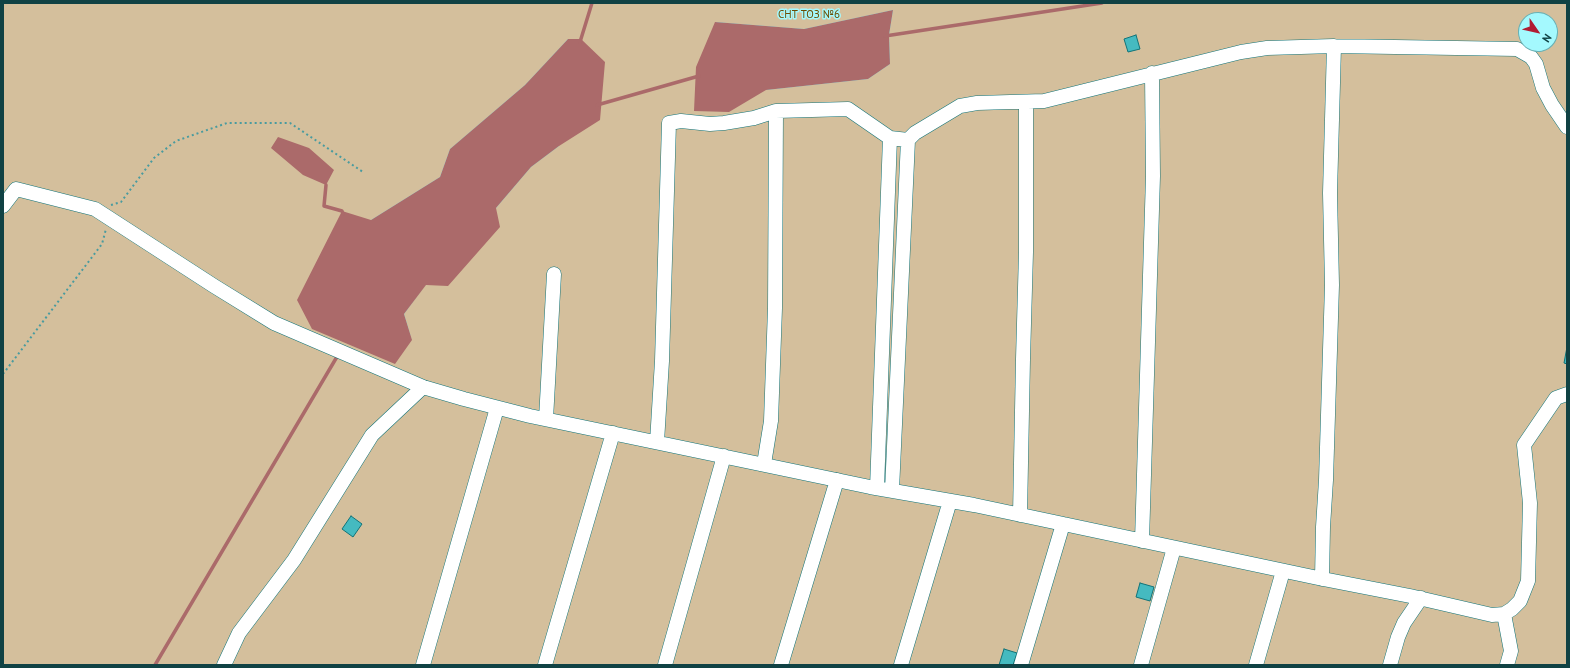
<!DOCTYPE html>
<html>
<head>
<meta charset="utf-8">
<style>
	body { margin:0 }
	#map { position:relative; width:1570px; height:668px; overflow:hidden; background:#80f0f6; font-family:"PT Sans",sans-serif }
	canvas { display:block }
	.frame { position:absolute; inset:0; border:4px solid #104244; pointer-events:none }
	.north { position:absolute; left:1518px; top:12px; width:40px; height:40px; box-sizing:border-box; background:#a4f9fe; border:1px solid #69b0b4; border-radius:50%; rotate:124deg; font-size:11px; font-weight:700; line-height:16px; text-align:center; color:#104244 }
	.north::after { content:''; display:block; margin:auto; width:14px; height:18px; background:#b01c33; clip-path:polygon(50% 0,100% 100%,50% 72%,0 100%) }
</style>
</head>
<body>
<div id="map">
<canvas width="1570" height="668"></canvas>
<div class="frame"></div>
<div class="north">N</div>
</div>
<script>
const c = document.querySelector('canvas').getContext('2d');
c.lineJoin = 'round';
function fill(path, color) { c.fillStyle = color; c.fill(path, 'evenodd'); }
const toPath = rows => new Path2D(rows.map(r => 'M' + r).join(''));
function trace(path, color, width, dash) { c.strokeStyle = color; c.lineWidth = width; c.lineCap = dash ? 'butt' : 'round'; c.setLineDash(dash || []); c.stroke(path); }
function drawText(font, color, halo, rows, align = 'center') {
  c.font = font + ' "PT Sans",sans-serif'; c.lineWidth = 3; c.setLineDash([]); c.textBaseline = 'middle'; c.strokeStyle = halo; c.fillStyle = color; for (const [text, x, y, turn = 0] of rows) {
    c.save(); c.translate(x, y); c.rotate((+turn || 0) * Math.PI / 180); c.textAlign = isNaN(turn) ? turn : align; if (halo) c.strokeText(text, 0, 0); c.fillText(text, 0, 0); c.restore();
  }
}
const green = toPath([
	[3,3,1567,3,1567,665,3,665],
	[893,10,889,35,890,64,868,79,766,90,715,22,804,29],
	[1526,20,1550,20,1550,44,1526,44],
	[568,39,559,146,531,167,496,208,426,284,404,314,412,340,371,220,440,177,450,149,525,85]
]);
const water = toPath([
	[893,10,889,35,890,64,868,79,766,90,729,112,694,111,696,67,715,22,804,29],
	[568,39,581,39,605,62,600,120,559,146,531,167,496,208,500,227,448,286,426,285,404,314,412,340,395,364,312,329,297,300,342,211,371,220,440,177,450,149,525,85],
	[278,137,309,148,334,170,326,185,303,175,271,148]
]);
const stream = toPath([
	[885,36,1102,3],
	[580,42,592,3],
	[597,105,699,76],
	[326,185,324,206,342,211,343,214],
	[155,665,338,355]
]);
const building = toPath([
	[1136,35,1140,49,1128,52,1124,39,1136,35],
	[1567,347,1567,364,1564,363,1567,347],
	[351,516,362,524,353,537,342,529,351,516],
	[1140,583,1154,587,1150,601,1136,597,1140,583],
	[1004,649,1017,653,1013,665,999,665,1004,649]
]);
const path = toPath([
	[111,205,121,202,154,158,176,141,227,123,290,123,363,172],
	[3,374,102,244,106,229]
]);
const minor = toPath([
	[3,206,16,189,95,209,214,286,274,323,423,387,464,399,530,416,870,487,974,505,1318,578,1410,596,1492,615,1504,614,1512,609,1520,601,1528,581,1530,503,1524,445,1556,398,1567,394],
	[546,419,554,274],
	[657,442,662,361,669,123,681,121,710,124,724,123,754,118,776,111,848,109,890,138,908,140,915,133,960,106,977,103,1044,101,1241,52,1267,48,1334,46,1517,49,1531,57,1536,64,1543,88,1552,105,1567,127],
	[764,464,771,421,775,308,776,111],
	[877,488,890,138],
	[892,490,908,140],
	[1020,515,1023,359,1026,252,1026,102],
	[1142,541,1153,176,1152,73],
	[1322,579,1323,527,1326,480,1332,285,1330,193,1334,46],
	[1504,614,1511,651,1507,665],
	[224,665,239,633,294,560,372,435,423,387],
	[423,665,497,408],
	[545,665,613,433],
	[665,665,724,456],
	[781,665,837,480],
	[901,665,950,501],
	[1021,665,1063,524],
	[1141,665,1174,548],
	[1256,665,1283,571],
	[1390,665,1398,637,1404,623,1421,598]
]);
const parkNames = [
	["СНТ ТОЗ №6",809,15]
];
fill(green, '#d4bf9c');
fill(water, '#ab6a6a');
trace(stream, '#ab6a6a', 3.5);
fill(building, '#45bac0');
trace(building, '#127479', 1);
trace(minor, '#147579', 15);
trace(path, '#499b9f', 2, [2, 3]);
trace(minor, '#fff', 14);
drawText('11px', '#6d4c02', '#a4f9fe', parkNames);
</script>
</body>
</html>
